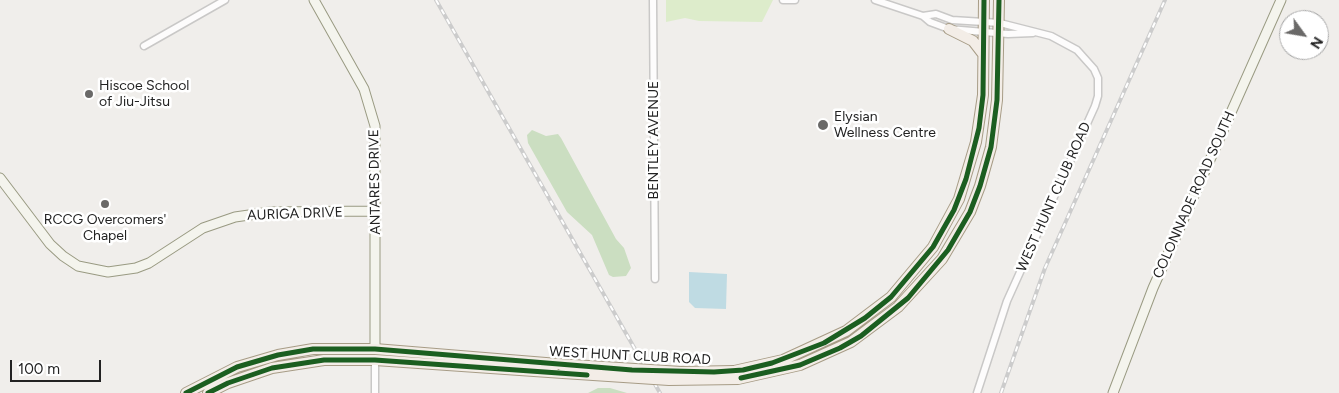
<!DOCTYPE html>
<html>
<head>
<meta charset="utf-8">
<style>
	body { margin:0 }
	#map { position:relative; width:1339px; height:393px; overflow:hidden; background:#f0eeeb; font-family:Figtree,sans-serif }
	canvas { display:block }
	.north { position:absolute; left:1279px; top:10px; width:50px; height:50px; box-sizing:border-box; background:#fff; border:1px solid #a7a7a7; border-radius:50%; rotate:122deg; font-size:14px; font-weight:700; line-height:20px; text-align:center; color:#222 }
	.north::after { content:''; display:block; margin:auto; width:18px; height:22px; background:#6a6968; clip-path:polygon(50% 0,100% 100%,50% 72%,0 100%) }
	.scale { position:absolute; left:10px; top:360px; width:91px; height:22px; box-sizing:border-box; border:2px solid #222; border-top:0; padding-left:6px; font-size:15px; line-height:18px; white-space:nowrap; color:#222; -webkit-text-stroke:4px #fff; paint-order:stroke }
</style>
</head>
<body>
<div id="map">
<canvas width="1339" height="393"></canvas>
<div class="north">N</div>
<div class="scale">100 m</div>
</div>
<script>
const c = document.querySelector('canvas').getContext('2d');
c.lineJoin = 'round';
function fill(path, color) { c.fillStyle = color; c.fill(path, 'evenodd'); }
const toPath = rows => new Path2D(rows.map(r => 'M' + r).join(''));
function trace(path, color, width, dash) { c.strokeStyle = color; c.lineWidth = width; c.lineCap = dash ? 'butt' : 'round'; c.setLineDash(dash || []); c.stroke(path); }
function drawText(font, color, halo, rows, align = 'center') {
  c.font = font + ' Figtree,sans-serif'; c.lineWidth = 5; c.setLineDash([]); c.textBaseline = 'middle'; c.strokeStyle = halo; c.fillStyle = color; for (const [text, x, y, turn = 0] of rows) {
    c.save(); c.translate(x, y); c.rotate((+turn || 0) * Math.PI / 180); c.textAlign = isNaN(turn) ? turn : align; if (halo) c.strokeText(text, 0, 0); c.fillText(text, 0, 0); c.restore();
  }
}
const grass = toPath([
	[666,0,773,0,762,22,699,21,685,18,666,22]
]);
const forest = toPath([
	[532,130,546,136,558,134,561,138,616,239,624,248,631,268,626,276,613,277,609,275,592,235,567,212,528,143,527,135],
	[598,388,610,388,627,393,588,393]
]);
const water = toPath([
	[689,272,727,274,726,309,695,308,689,302]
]);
const street = toPath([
	[653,0,655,279],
	[783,0,795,0],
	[875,0,923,16,930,22,949,29,1008,34,1033,33],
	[923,16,936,14,952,20,1000,23,1051,36,1077,50,1094,69,1098,78,1098,96,1095,106,1007,301,977,393],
	[144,46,225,0],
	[375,360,375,393]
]);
const secondary = toPath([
	[314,0,364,89,375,126,375,349],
	[0,178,50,244,63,256,78,266,108,272,136,268,149,263,203,228,235,217,270,212,375,211],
	[1113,393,1153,288,1281,0]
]);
const primary = toPath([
	[949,29,973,41,983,54],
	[734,371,783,360,846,331,891,297,933,247,959,199,976,142,983,95,984,0],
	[738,379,800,365,851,342,898,307,942,259,970,212,980,186,991,147,997,100,999,0],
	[186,393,237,367,278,355,313,349,375,349,558,364],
	[208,393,228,383,272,368,324,360,375,360,563,373]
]);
const rail = toPath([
	[436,0,660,393],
	[1001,393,1045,268,1165,0]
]);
const primaryBridge = toPath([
	[558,364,681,372,734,371],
	[563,373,669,380,738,379]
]);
const cycleway = toPath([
	[741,378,800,365,840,348,861,336,908,298,948,250,970,212,980,186,991,147,997,100,999,0],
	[186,393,237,367,278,355,313,349,375,349,632,370,714,372,743,370,772,363,824,343,865,318,891,297,933,247,954,210,966,179,979,128,983,95,984,0],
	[208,393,228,383,272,368,324,360,375,360,587,375]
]);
const markers = [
	[89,94,5,"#6a6968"],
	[823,125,6,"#6a6968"],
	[105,204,5,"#6a6968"]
];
const poiNames = [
	["Hiscoe School",99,86],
	["of Jiu-Jitsu",99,102],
	["Elysian",834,117],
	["Wellness Centre",834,133],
	["RCCG Overcomers'",105,220,"center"],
	["Chapel",105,236,"center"]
];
const streetNames = [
	["BENTLEY AVENUE",654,140,-90],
	["ANTARES DRIVE",375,182,-91],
	["COLONNADE ROAD SOUTH",1194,195,-66],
	["WEST HUNT CLUB ROAD",1054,197,-66],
	["AURIGA DRIVE",295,214,-2],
	["WEST HUNT CLUB ROAD",630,356,3]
];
fill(grass, '#ddeccb');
fill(forest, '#cbdec1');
fill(water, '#bfdbe3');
trace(street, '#c9c8c7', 9);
trace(secondary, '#999a82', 11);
trace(primary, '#a79c86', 12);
trace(street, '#fdfcfc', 6);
trace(secondary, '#f4f4ed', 9);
trace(primary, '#f3ede7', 10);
trace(rail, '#ccc', 4);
trace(rail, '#fff', 2, [5.5]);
trace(primaryBridge, '#a79c86', 12, []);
trace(primaryBridge, '#f3ede7', 10);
trace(cycleway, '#1b5e20', 5);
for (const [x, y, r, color] of markers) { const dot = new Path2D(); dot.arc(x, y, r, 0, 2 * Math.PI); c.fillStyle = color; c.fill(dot); trace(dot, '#fff', 2); }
drawText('14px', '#222', '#fff', poiNames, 'left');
drawText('14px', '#222', '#fff', streetNames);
</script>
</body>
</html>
